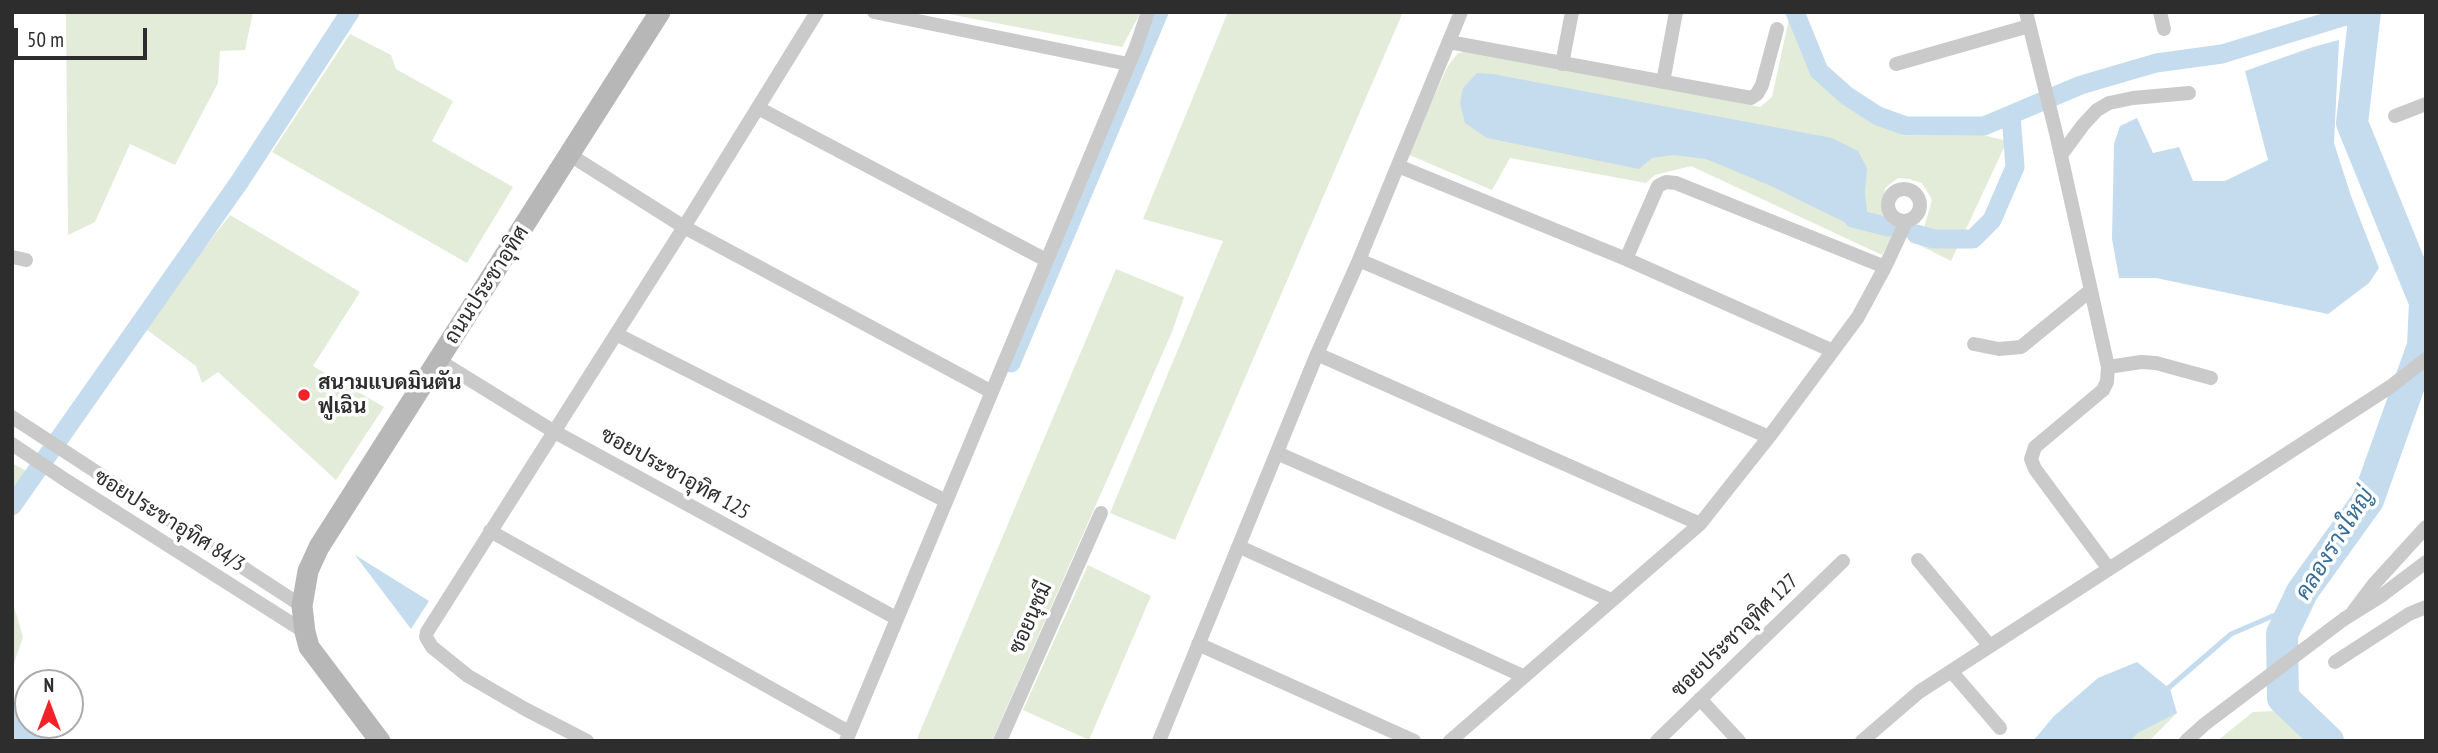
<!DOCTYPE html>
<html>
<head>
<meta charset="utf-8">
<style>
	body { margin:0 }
	#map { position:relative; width:2438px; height:753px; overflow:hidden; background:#fff; font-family:"PT Sans Narrow",sans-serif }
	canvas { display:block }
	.frame { position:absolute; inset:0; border:14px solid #2d2d2d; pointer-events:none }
	.north { position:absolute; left:14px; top:669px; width:70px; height:70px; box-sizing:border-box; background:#fff; border:2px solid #ababab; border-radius:50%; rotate:0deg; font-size:19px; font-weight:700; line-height:28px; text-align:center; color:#2d2d2d }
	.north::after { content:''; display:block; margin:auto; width:24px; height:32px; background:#f32128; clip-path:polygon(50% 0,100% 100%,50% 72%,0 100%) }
	.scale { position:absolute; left:14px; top:28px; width:133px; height:32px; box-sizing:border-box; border:4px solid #2d2d2d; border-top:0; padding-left:9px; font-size:21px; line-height:24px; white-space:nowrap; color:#2d2d2d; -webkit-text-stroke:5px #fff; paint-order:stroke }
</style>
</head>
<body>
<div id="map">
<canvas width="2438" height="753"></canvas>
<div class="frame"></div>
<div class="north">N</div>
<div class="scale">50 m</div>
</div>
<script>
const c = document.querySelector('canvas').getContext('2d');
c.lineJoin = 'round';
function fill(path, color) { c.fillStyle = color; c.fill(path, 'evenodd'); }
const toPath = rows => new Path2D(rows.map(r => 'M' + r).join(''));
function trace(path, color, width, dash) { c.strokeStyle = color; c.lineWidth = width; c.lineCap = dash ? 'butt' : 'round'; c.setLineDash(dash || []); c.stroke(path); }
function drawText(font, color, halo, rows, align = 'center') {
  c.font = font + ' "PT Sans Narrow",Sarabun,sans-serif'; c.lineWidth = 7; c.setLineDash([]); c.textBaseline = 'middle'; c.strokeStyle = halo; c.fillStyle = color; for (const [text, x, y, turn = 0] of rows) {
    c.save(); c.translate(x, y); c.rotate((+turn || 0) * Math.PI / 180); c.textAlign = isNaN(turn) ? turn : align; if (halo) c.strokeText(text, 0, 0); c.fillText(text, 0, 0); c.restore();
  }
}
const green = toPath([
	[66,12,219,12,220,14,253,12,245,50,220,51,218,83,175,165,130,144,95,222,68,235],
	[938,12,1141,12,1122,47],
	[1228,12,1403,12,1175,540,1110,513,1223,241,1143,219],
	[1789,19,1811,73,1856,109,1904,136,1983,135,2007,141,1951,261,1919,245,1932,200,1922,183,1909,179,1898,178,1885,188,1883,205,1887,223,1897,228,1882,255,1691,166,1655,175,1646,183,1510,158,1492,190,1407,154,1448,66,1458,53,1472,50,1760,107,1772,97],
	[350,34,391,55,396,69,453,101,432,141,513,187,467,263,272,152],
	[230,215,360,292,313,366,384,407,336,480,218,372,202,383,196,366,143,327],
	[1116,269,1184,297,1172,332,992,741,916,741],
	[12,463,28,472,12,494],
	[1088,565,1151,596,1089,740,1023,710],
	[12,600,23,637,12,669],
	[2273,711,2290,718,2313,741,2217,741,2253,712],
	[2177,713,2149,741,2130,741,2138,733]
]);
const water = toPath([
	[2339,40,2334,143,2351,196,2379,268,2369,283,2328,314,2156,278,2119,278,2112,239,2114,144,2120,126,2137,118,2153,153,2179,147,2193,181,2225,181,2268,160,2245,71,2313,47],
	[1477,73,1493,74,1832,138,1858,151,1867,168,1865,192,1868,223,1886,232,1869,230,1842,221,1771,186,1706,159,1673,155,1652,158,1639,169,1487,138,1465,123,1460,103,1463,88],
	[355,555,429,601,411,629],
	[2137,662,2170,689,2177,713,2138,733,2130,741,2033,741,2054,716,2098,678],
	[22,703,28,709,28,725,43,725,49,741,12,741,12,705]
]);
const stream = toPath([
	[2165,691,2231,634,2296,606]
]);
const canal = toPath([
	[1795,12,1819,71,1847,96,1878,116,1906,126,1984,126,2081,85,2156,63,2222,54,2359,12],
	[1853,218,1888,227],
	[1916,234,1934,239,1973,239,1992,220,2015,167,2011,115],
	[1011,363,1159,12],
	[12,506,240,181,350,12]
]);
const river = toPath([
	[2328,741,2283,698,2282,634,2302,592,2368,500,2423,346,2425,302,2352,123,2365,12]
]);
const street = toPath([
	[874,12,1128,64],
	[2026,12,2056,133,2108,367,2107,382,2103,390,2035,447,2031,459,2035,469,2109,569],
	[2160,12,2164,29],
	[1449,42,1751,98,1757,94,1762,85,1777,29],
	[1562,64,1572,12],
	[1896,64,2029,26],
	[1663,82,1676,12],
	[758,108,1046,260],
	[2395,116,2426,104],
	[570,155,684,227,992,392],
	[2061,155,2083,125,2097,110,2109,103,2133,98,2189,93],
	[1398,166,1626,259,1833,351],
	'1888 205a16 16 0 1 1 32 0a16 16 0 1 1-32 0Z',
	[12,257,26,260],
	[1626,259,1658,186,1666,182,1676,183,1885,267],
	[1359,260,1769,437],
	[616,334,946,501],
	[1974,344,1999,349,2021,347,2091,290],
	[1317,354,1700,524],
	[438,360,553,431,896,618],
	[2108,367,2141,362,2156,363,2211,378],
	[12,417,302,606],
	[12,444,67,481,305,632],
	[1277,453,1611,600],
	[490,531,849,732],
	[1240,547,1523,676],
	[1918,560,1989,645],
	[2353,612,2374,584,2426,527],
	[1198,644,1414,741],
	[2335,662,2409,614,2426,607],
	[1951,671,2000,728],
	[1700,699,1739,741],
	[587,741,525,709,468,676,432,647,426,637,427,632,684,227,817,12],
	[846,741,1136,47,1148,12],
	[1000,741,1101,513],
	[1159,741,1317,354,1359,260,1461,12],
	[1450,741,1700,524,1769,437,1858,317,1885,267,1906,222],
	[1657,741,1843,561],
	[1862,741,1919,692,2390,387,2426,359],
	[2186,741,2205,724,2344,619,2381,596,2426,562]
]);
const secondary = toPath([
	[380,741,309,647,305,632,302,606,308,571,319,547,660,12]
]);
const markers = [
	[304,395,7,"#f32128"]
];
const streetNames = [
	["ถนนประชาอุทิศ",487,285,-57],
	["ซอยประชาอุทิศ 125",675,474,29],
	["ซอยประชาอุทิศ 84/3",169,521,32],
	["ซอยนุชมี",1031,618,-66],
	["ซอยประชาอุทิศ 127",1735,636,-44]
];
const poiNames = [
	["สนามแบดมินตัน",318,383],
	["ฟูเฉิน",318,407]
];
const waterNames = [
	["คลองรางใหญ่",2335,544,-58]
];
fill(green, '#e3ecd9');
fill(water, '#c4dcee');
trace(stream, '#c4dcee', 5);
trace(canal, '#c4dcee', 19);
trace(river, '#c4dcee', 32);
trace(street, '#cacaca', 14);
trace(secondary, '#b7b7b7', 21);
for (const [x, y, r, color] of markers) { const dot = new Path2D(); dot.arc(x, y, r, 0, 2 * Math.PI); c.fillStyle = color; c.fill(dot); trace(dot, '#fff', 2.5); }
drawText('21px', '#2d2d2d', '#fff', streetNames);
drawText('bold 21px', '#2d2d2d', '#fff', poiNames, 'left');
drawText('italic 23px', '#356c96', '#fff', waterNames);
</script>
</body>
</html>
